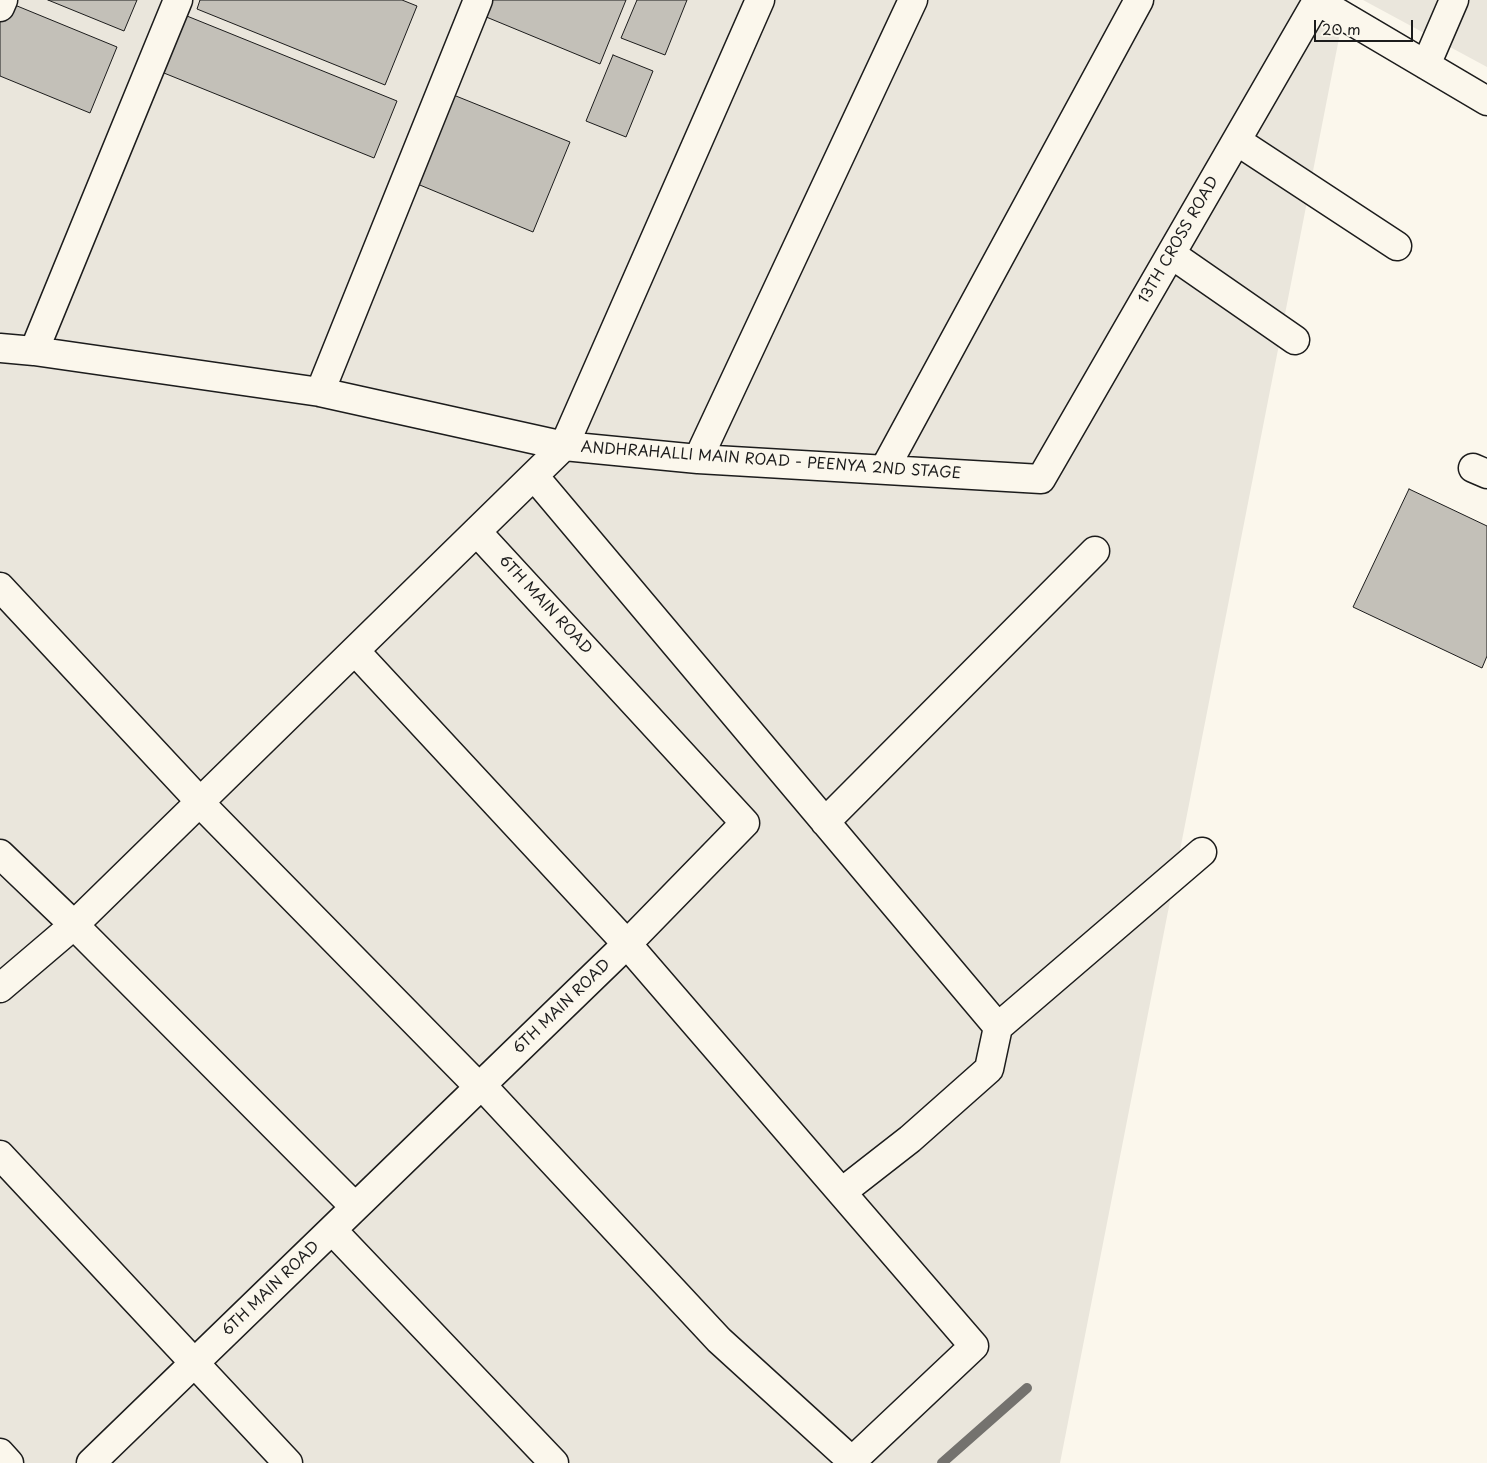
<!DOCTYPE html>
<html>
<head>
<meta charset="utf-8">
<style>
	body { margin:0 }
	#map { position:relative; width:1487px; height:1463px; overflow:hidden; background:#fbf7ec; font-family:"Playpen Sans",sans-serif }
	canvas { display:block }
	.scale { position:absolute; left:1314px; top:20px; width:99px; height:22px; box-sizing:border-box; border:2px solid #1c1c1c; border-top:0; padding-left:6px; font-size:15px; line-height:18px; white-space:nowrap; color:#1c1c1c; -webkit-text-stroke:4px #fbf7ec; paint-order:stroke }
</style>
</head>
<body>
<div id="map">
<canvas width="1487" height="1463"></canvas>
<div class="scale">20 m</div>
</div>
<script>
const c = document.querySelector('canvas').getContext('2d');
c.lineJoin = 'round';
function fill(path, color) { c.fillStyle = color; c.fill(path, 'evenodd'); }
const toPath = rows => new Path2D(rows.map(r => 'M' + r).join(''));
function trace(path, color, width, dash) { c.strokeStyle = color; c.lineWidth = width; c.lineCap = dash ? 'butt' : 'round'; c.setLineDash(dash || []); c.stroke(path); }
function drawText(font, color, halo, rows, align = 'center') {
  c.font = font + ' "Playpen Sans",sans-serif'; c.lineWidth = 5; c.setLineDash([]); c.textBaseline = 'middle'; c.strokeStyle = halo; c.fillStyle = color; for (const [text, x, y, turn = 0] of rows) {
    c.save(); c.translate(x, y); c.rotate((+turn || 0) * Math.PI / 180); c.textAlign = isNaN(turn) ? turn : align; if (halo) c.strokeText(text, 0, 0); c.fillText(text, 0, 0); c.restore();
  }
}
const built = toPath([
	[0,0,1305,0,1341,28,1060,1463,0,1463],
	[1363,0,1487,0,1487,67]
]);
const stream = toPath([
	[942,1463,1027,1388]
]);
const building = toPath([
	[48,0,137,0,124,31,48,0],
	[200,0,402,0,417,6,385,85,197,9,200,0],
	[485,0,626,0,600,64,479,14,485,0],
	[637,0,687,0,665,55,621,38,637,0],
	[5,1,117,47,90,113,0,76,0,13,5,1],
	[182,14,397,101,374,158,159,71,182,14],
	[613,55,653,71,626,137,586,121,613,55],
	[451,94,570,142,533,232,415,183,451,94],
	[1409,489,1487,526,1487,656,1482,668,1353,607,1409,489]
]);
const minor = toPath([
	[1316,0,1487,101],
	[0,7,3,0],
	[1426,65,1454,0],
	[1237,141,1397,246],
	[1171,254,1295,340],
	[0,348,34,351,320,392,564,446,698,459,1041,479,1317,1],
	[34,351,178,0],
	[320,392,478,0],
	[698,459,913,0],
	[1473,468,1487,474],
	[884,470,1139,0],
	[534,476,998,1027,989,1069,910,1139,842,1192],
	[0,587,193,794,198,804,202,805,479,1087,488,1092,719,1340,852,1461],
	[355,651,627,944,974,1346,850,1463],
	[825,822,1095,551],
	[0,854,74,925,355,1207],
	[0,988,74,925,564,446,760,0],
	[998,1027,1202,852],
	[0,1155,288,1463],
	[332,1230,554,1463],
	[0,1453,9,1463],
	[91,1463,627,944,745,823,477,532]
]);
const streetNames = [
	["13TH CROSS ROAD",1179,240,-60],
	["ANDHRAHALLI MAIN ROAD - PEENYA 2ND STAGE",771,461,4],
	["6TH MAIN ROAD",545,605,47],
	["6TH MAIN ROAD",562,1007,-44],
	["6TH MAIN ROAD",271,1289,-44]
];
fill(built, '#eae6dc');
trace(stream, '#74726e', 10);
fill(building, '#c3c0b8');
trace(building, '#1c1c1c', 1);
trace(minor, '#1c1c1c', 31);
trace(minor, '#fbf7ec', 28);
drawText('15px', '#1c1c1c', '#fbf7ec', streetNames);
</script>
</body>
</html>
